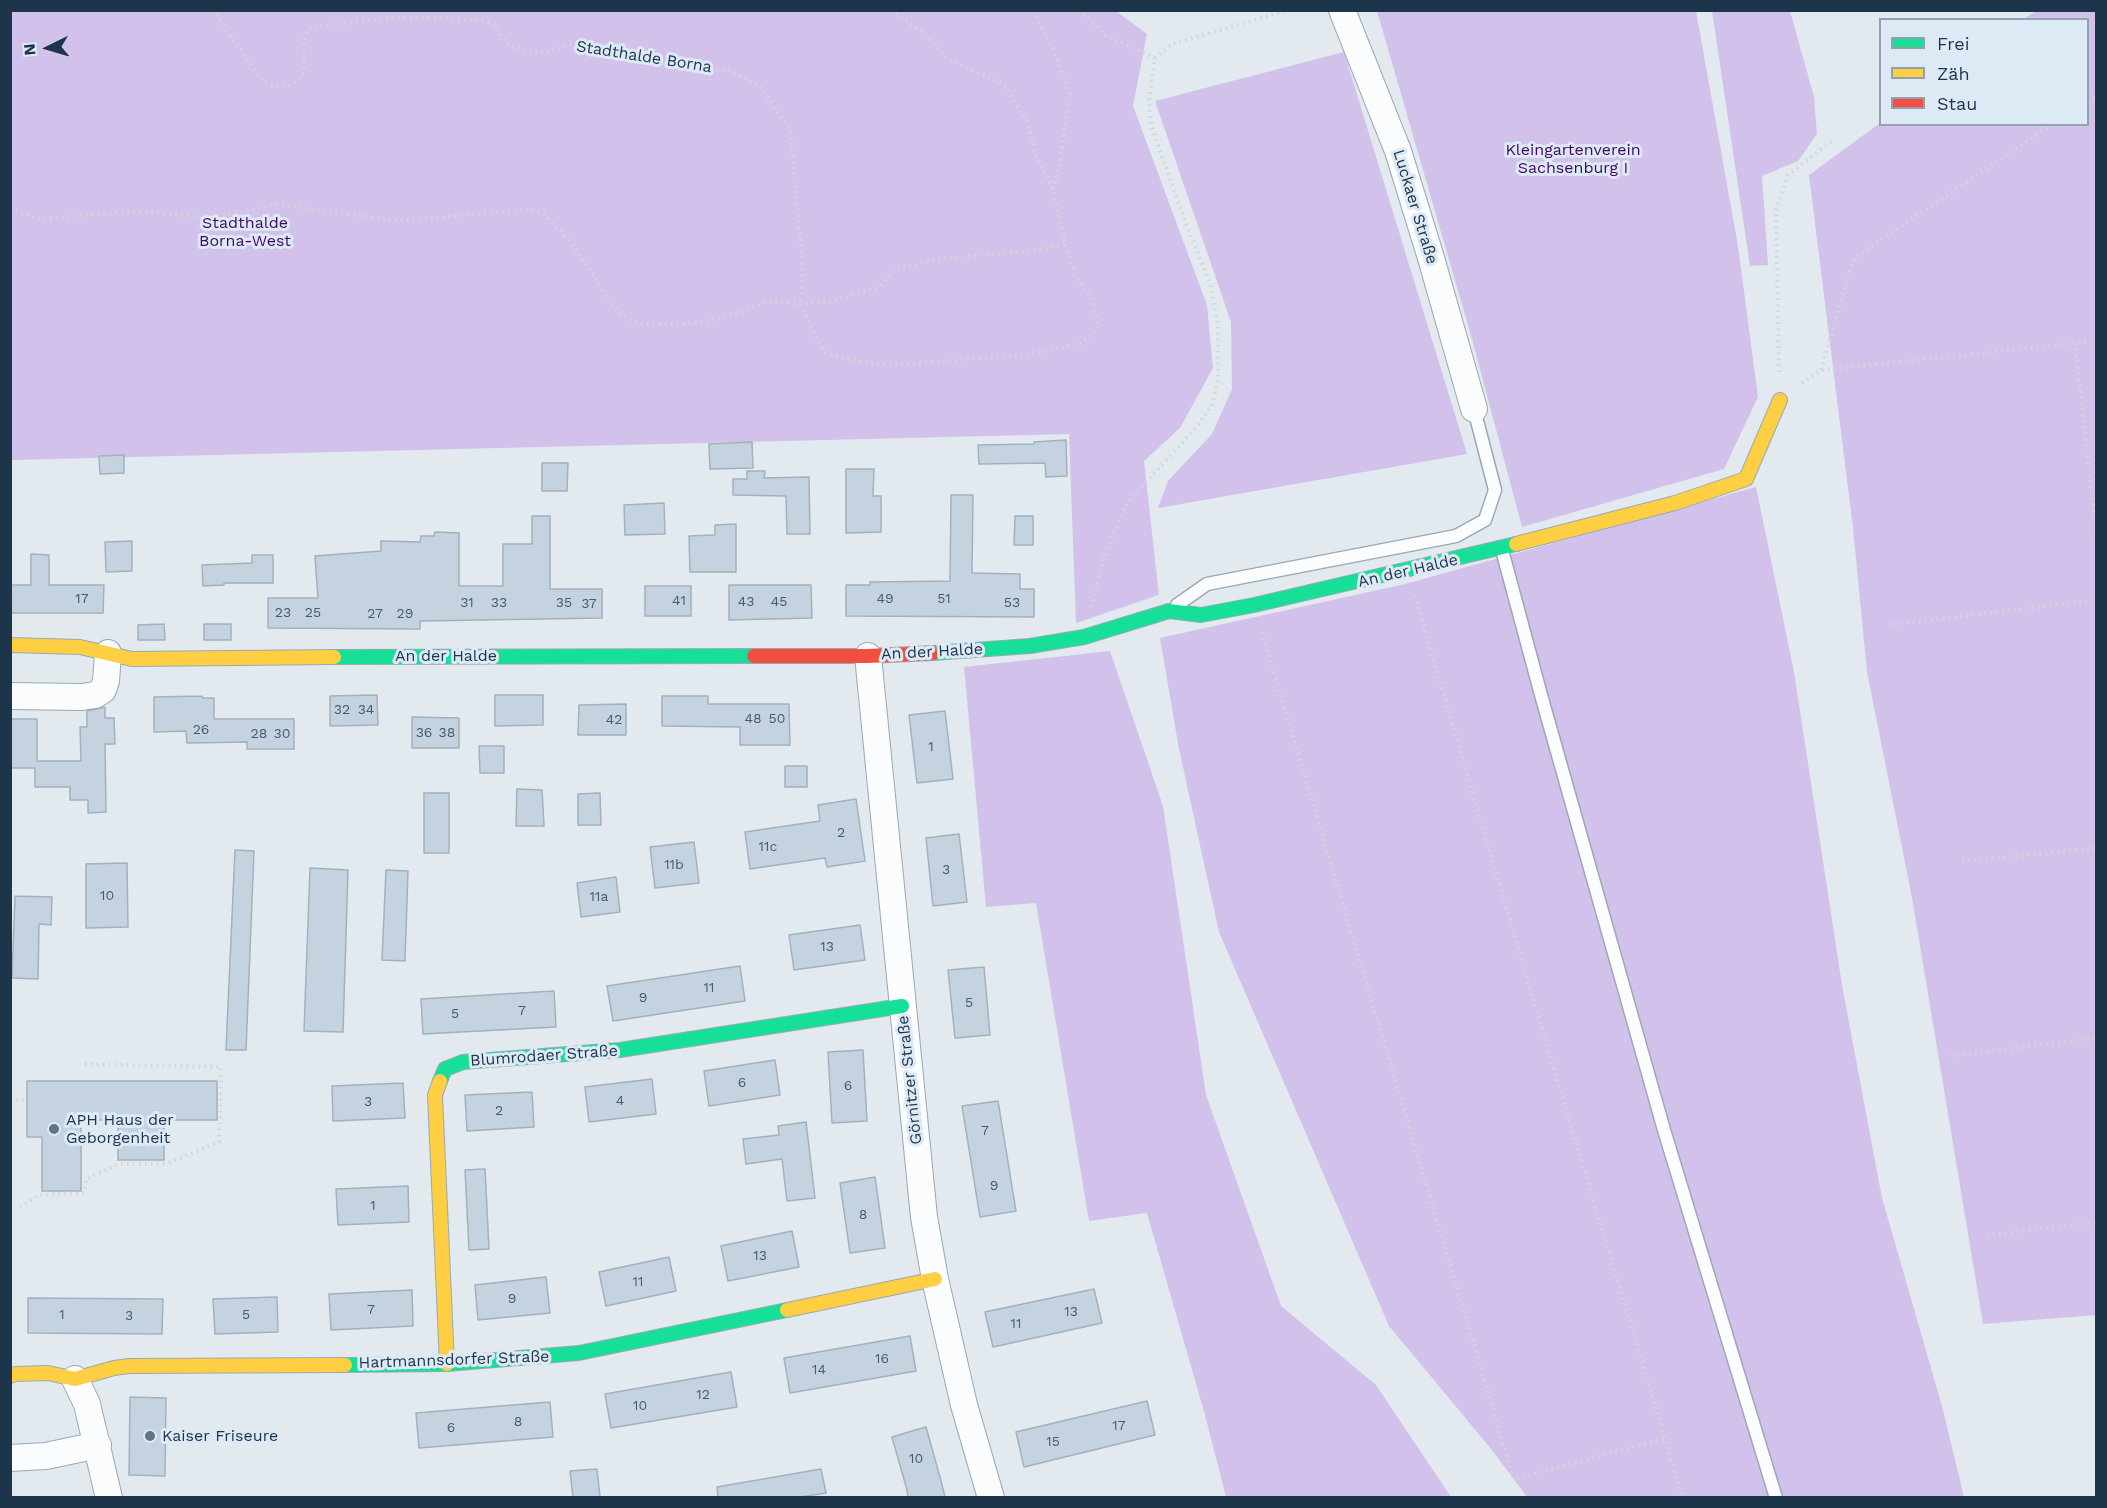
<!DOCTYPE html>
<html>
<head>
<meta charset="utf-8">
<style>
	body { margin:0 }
	#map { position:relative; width:2107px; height:1508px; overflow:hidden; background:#e2e9ef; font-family:"Work Sans",sans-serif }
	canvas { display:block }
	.frame { position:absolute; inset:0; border:12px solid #1c354b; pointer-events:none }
	.legend { position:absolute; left:1879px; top:18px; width:210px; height:108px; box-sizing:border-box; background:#dde9f4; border:2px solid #90a1b0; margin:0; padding:8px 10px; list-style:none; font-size:18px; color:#1c354b }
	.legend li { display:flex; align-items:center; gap:12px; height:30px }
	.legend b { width:30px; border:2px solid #90a1b0 }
	.north { position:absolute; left:18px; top:18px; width:60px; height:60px; -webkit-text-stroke:4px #dde9f4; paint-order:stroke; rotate:265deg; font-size:16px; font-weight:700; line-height:24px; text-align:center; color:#1c354b }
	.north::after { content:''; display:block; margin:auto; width:21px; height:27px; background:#1c354b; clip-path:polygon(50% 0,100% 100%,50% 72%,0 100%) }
</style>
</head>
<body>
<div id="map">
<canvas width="2107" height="1508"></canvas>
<div class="frame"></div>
<ul class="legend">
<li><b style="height:8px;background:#16e098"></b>Frei</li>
<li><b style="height:8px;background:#ffcf43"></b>Zäh</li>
<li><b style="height:8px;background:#f24e42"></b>Stau</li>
</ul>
<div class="north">N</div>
</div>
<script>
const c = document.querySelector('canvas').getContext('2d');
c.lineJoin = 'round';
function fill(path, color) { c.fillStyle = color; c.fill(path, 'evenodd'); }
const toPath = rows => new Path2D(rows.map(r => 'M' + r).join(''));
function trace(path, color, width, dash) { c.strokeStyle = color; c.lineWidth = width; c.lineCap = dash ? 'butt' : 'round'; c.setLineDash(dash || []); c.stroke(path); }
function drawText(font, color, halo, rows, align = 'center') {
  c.font = font + ' "Work Sans",sans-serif'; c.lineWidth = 6; c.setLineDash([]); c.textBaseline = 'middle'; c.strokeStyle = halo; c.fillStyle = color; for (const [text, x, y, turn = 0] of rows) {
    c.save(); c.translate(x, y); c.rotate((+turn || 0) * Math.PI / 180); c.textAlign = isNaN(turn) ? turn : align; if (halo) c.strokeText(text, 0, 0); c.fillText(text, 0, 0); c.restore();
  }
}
const green = toPath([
	[10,11,1116,11,1147,34,1133,106,1207,305,1213,368,1180,428,1144,461,1159,595,1076,623,1069,434,11,460],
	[1377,11,1696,11,1738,246,1758,397,1724,469,1522,527,1472,339],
	[1712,11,1790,11,1814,97,1817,134,1798,161,1762,176,1768,265,1750,266],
	[2036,11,2096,11,2096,1315,1983,1324,1912,898,1867,672,1853,528,1809,175,1880,123,2088,124,2088,20,2024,19],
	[1344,52,1467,454,1158,508,1168,481,1212,434,1232,389,1231,322,1155,101],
	[1756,487,1794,672,1842,985,1882,1198,1942,1406,1964,1497,1527,1497,1492,1450,1389,1326,1219,932,1179,749,1160,638,1405,584],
	[1110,651,1163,806,1206,1095,1281,1306,1376,1385,1451,1497,1226,1497,1205,1415,1147,1213,1089,1221,1036,903,986,907,964,667]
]);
const building = toPath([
	[1066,440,1067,476,1046,477,1045,463,979,464,978,445,1034,444,1034,442,1066,440],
	[752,442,753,468,710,469,709,444,752,442],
	[124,455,124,473,100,474,99,456,124,455],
	[542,463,568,463,567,491,542,491,542,463],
	[846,469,874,469,873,496,881,496,881,532,846,533,846,469],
	[747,471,765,471,764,478,809,477,810,534,787,534,786,496,733,495,733,479,747,479,747,471],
	[951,495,973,495,972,573,1020,574,1020,589,1034,589,1034,617,846,616,846,585,870,585,870,582,950,581,951,495],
	[664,503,665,534,625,535,624,505,664,503],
	[532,516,550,516,550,589,602,589,602,618,420,621,420,629,268,628,268,598,318,598,315,556,381,551,381,541,420,542,421,536,434,536,435,532,459,533,459,586,503,586,503,544,532,544,532,516],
	[1015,516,1033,516,1033,545,1014,545,1015,516],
	[736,524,736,572,690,572,689,536,715,535,715,525,736,524],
	[132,541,132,571,106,572,105,542,132,541],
	[31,554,49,555,49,585,104,585,103,613,10,613,10,585,31,585,31,554],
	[252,555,273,555,273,583,224,583,224,585,203,586,202,565,252,563,252,555],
	[729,585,811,585,812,618,729,620,729,585],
	[645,586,691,586,691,616,645,616,645,586],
	[164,624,165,640,138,640,138,625,164,624],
	[204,624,231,624,231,640,204,640,204,624],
	[377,695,378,725,330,726,330,696,377,695],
	[495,695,543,695,543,725,495,726,495,695],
	[202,696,203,698,214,698,214,719,294,719,294,749,247,749,247,742,187,743,186,731,154,732,154,697,202,696],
	[662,696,708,696,708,704,789,704,790,745,740,745,740,727,662,726,662,696],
	[626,704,626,735,578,735,579,705,626,704],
	[105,707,105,718,114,718,115,744,105,744,106,812,88,813,88,800,70,800,70,787,35,787,35,768,10,768,10,719,37,719,37,761,81,761,80,727,87,727,87,711,105,707],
	[945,711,953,779,917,783,909,715,945,711],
	[412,717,459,718,459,748,412,748,412,717],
	[479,746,504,746,504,773,480,773,479,746],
	[785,766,807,766,807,787,785,787,785,766],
	[517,789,542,790,544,826,516,826,517,789],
	[424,793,449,793,449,853,424,853,424,793],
	[600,793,601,825,578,825,578,794,600,793],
	[856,799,865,861,827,867,825,858,750,869,745,832,820,821,818,805,856,799],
	[959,834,967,902,933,906,926,838,959,834],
	[694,842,699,883,655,888,650,847,694,842],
	[235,850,254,851,246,1050,226,1050,235,850],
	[127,863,128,927,86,928,86,864,127,863],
	[310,868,348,870,343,1032,304,1031,310,868],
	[386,870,408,871,405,961,382,960,386,870],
	[616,877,620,912,581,917,577,883,616,877],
	[15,896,52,897,51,925,39,924,38,979,12,978,15,896],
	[860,925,865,960,794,970,789,935,860,925],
	[740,966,745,1001,613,1021,607,986,740,966],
	[984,967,990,1035,955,1038,948,970,984,967],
	[554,991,556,1027,423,1034,421,999,554,991],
	[863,1050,867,1121,832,1123,828,1052,863,1050],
	[775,1060,780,1095,709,1106,704,1071,775,1060],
	[652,1079,656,1114,589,1122,585,1087,652,1079],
	[27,1081,217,1081,217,1120,164,1120,164,1160,118,1160,118,1120,81,1120,81,1191,42,1191,42,1137,27,1137,27,1081],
	[403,1083,405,1118,333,1121,332,1086,403,1083],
	[532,1092,534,1127,467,1131,465,1095,532,1092],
	[998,1101,1016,1211,980,1217,962,1106,998,1101],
	[806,1122,815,1198,787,1201,782,1159,746,1164,743,1139,779,1135,778,1126,806,1122],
	[485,1169,489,1249,469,1250,465,1170,485,1169],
	[875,1177,885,1248,850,1253,840,1183,875,1177],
	[408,1186,409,1222,338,1225,336,1189,408,1186],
	[792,1231,799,1267,728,1281,721,1246,792,1231],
	[669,1257,676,1291,606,1306,599,1272,669,1257],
	[546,1277,550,1313,478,1320,475,1285,546,1277],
	[1094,1289,1102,1323,993,1347,985,1312,1094,1289],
	[412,1290,413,1326,331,1330,329,1294,412,1290],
	[277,1297,278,1332,215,1334,213,1299,277,1297],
	[28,1298,163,1299,162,1334,28,1333,28,1298],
	[910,1336,916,1371,790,1393,784,1358,910,1336],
	[731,1372,737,1407,611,1428,605,1394,731,1372],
	[130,1397,166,1398,165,1476,129,1475,130,1397],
	[1147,1401,1155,1435,1024,1467,1016,1432,1147,1401],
	[550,1402,553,1437,419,1448,416,1413,550,1402],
	[926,1427,941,1481,945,1497,908,1497,907,1490,892,1437,926,1427],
	[597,1469,600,1497,573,1497,570,1471,597,1469],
	[821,1469,826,1493,800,1497,718,1497,717,1487,821,1469]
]);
const path = toPath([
	[213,10,263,82,276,86,289,85,300,79,304,73,304,39,310,27,398,17,481,20,493,24,509,46,522,50,543,53,574,43,634,59,701,69,730,70,762,88,777,111,790,128,803,267,800,304,824,352,846,359,889,365,1026,355,1083,343,1099,326,1090,296,1075,276,1065,244,1053,188],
	[891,10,924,33,948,59,1005,85,1028,123,1035,154,1053,188,1060,162,1070,94,1054,52,1033,10],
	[1079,10,1105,35,1155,58],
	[2088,101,2096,95],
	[10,208,39,219,132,211,204,217,232,214,276,204,399,221,531,209,544,214,568,239,592,272,609,303,631,321,642,324,687,324,721,318,771,301,800,304,830,302,879,287,895,270,938,259,1038,250,1065,244],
	[2075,343,2096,531],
	[1821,370,1854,258,2053,124],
	[1779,372,1776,210,1788,175,1833,140],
	[1802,383,1821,370,2096,341],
	[1415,596,1551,1060,1683,1498],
	[1091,607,1107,548,1127,503,1193,431,1212,406,1218,380,1218,324,1210,283,1186,224,1151,125,1149,98,1155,58,1172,44,1288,10],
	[1889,625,2096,600],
	[1262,632,1514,1480,1665,1438],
	[1962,861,2096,848],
	[1951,1056,2096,1038],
	[10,1100,27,1100],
	[20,1207,39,1195,84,1193,86,1179,118,1164,168,1163,219,1142,221,1067,82,1064],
	[1987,1235,2096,1222]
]);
const lane = toPath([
	[1502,550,1541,695,1664,1130,1776,1498],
	[1177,605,1207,584,1456,536,1485,520,1495,490,1474,409]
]);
const street = toPath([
	[1342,10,1398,151,1431,258,1474,409],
	[868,656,924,1217,935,1279,964,1405,991,1498],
	[10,696,82,697,95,695,103,690,106,681,108,653],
	[75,1379,87,1404,109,1498],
	[10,1458,46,1456,98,1445]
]);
const fast = toPath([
	[933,653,1030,646,1084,637,1169,611,1201,615,1254,605,1516,544],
	[334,657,754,656],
	[440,1081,445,1069,463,1062,620,1050,902,1006],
	[345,1365,447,1364,579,1353,787,1310]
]);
const slow = toPath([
	[1516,544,1675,503,1746,479,1780,400],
	[10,645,80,647,132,659,334,657],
	[440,1081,435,1095,447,1364],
	[787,1310,935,1279],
	[10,1376,16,1374,48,1373,75,1379,114,1368,129,1366,345,1365]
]);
const jam = toPath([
	[754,656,868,656,933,653]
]);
const markers = [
	[54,1129,6,"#617484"],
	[150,1436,6,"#617484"]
];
const numberNames = [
	["17",82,599],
	["49",885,599],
	["51",944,599],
	["41",679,601],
	["43",746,602],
	["45",779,602],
	["31",467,603],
	["33",499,603],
	["35",564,603],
	["53",1012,603],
	["37",589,604],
	["23",283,613],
	["25",313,613],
	["27",375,614],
	["29",405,614],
	["32",342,710],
	["34",366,710],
	["48",753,719],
	["50",777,719],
	["42",614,720],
	["26",201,730],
	["36",424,733],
	["38",447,733],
	["28",259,734],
	["30",282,734],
	["1",931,747],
	["2",841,833],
	["11c",768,847],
	["11b",674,865],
	["3",946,870],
	["10",107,896],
	["11a",599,897],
	["13",827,947],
	["11",709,988],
	["9",643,998],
	["5",969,1003],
	["7",522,1011],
	["5",455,1014],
	["6",742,1083],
	["6",848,1086],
	["4",620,1101],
	["3",368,1102],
	["2",499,1111],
	["7",985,1131],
	["9",994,1186],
	["1",373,1206],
	["8",863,1215],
	["13",760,1256],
	["11",638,1282],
	["9",512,1299],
	["7",371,1310],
	["13",1071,1312],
	["1",62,1315],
	["5",246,1315],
	["3",129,1316],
	["11",1016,1324],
	["16",882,1359],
	["14",819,1370],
	["12",703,1395],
	["10",640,1406],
	["8",518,1422],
	["17",1119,1426],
	["6",451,1428],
	["15",1053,1442],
	["10",916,1459]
];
const streetNames = [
	["Stadthalde Borna",644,57,9],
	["Luckaer Straße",1415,207,73],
	["An der Halde",1408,571,-13],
	["An der Halde",932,652,-3],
	["An der Halde",446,656],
	["Blumrodaer Straße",544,1056,-4],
	["Görnitzer Straße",910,1080,-96],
	["Hartmannsdorfer Straße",454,1360,-2]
];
const parkNames = [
	["Kleingartenverein",1573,150],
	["Sachsenburg I",1573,168],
	["Stadthalde",245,223],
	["Borna-West",245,241]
];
const poiNames = [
	["APH Haus der",66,1120],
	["Geborgenheit",66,1138],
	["Kaiser Friseure",162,1436]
];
fill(green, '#d2c2eb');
fill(building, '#c5d3e0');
trace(building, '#a2b1be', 1.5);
trace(lane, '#9aa9b5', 15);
trace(street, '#9aa9b5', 28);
trace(fast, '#9aa9b5', 16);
trace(slow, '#9aa9b5', 16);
trace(jam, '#9aa9b5', 16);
trace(path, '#d3d5d8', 4, [1.5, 4.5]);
trace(lane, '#fbfcfd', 12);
trace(street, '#fbfcfd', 26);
trace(fast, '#16e098', 14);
trace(slow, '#ffcf43', 14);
trace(jam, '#f24e42', 14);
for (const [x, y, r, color] of markers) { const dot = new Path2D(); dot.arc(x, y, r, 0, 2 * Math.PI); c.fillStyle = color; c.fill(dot); trace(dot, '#dde9f4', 2); }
drawText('14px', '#465c70', null, numberNames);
drawText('16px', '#1c354b', '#dde9f4', streetNames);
drawText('16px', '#420767', '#dde9f4', parkNames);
drawText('16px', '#1c354b', '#dde9f4', poiNames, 'left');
</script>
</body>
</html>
